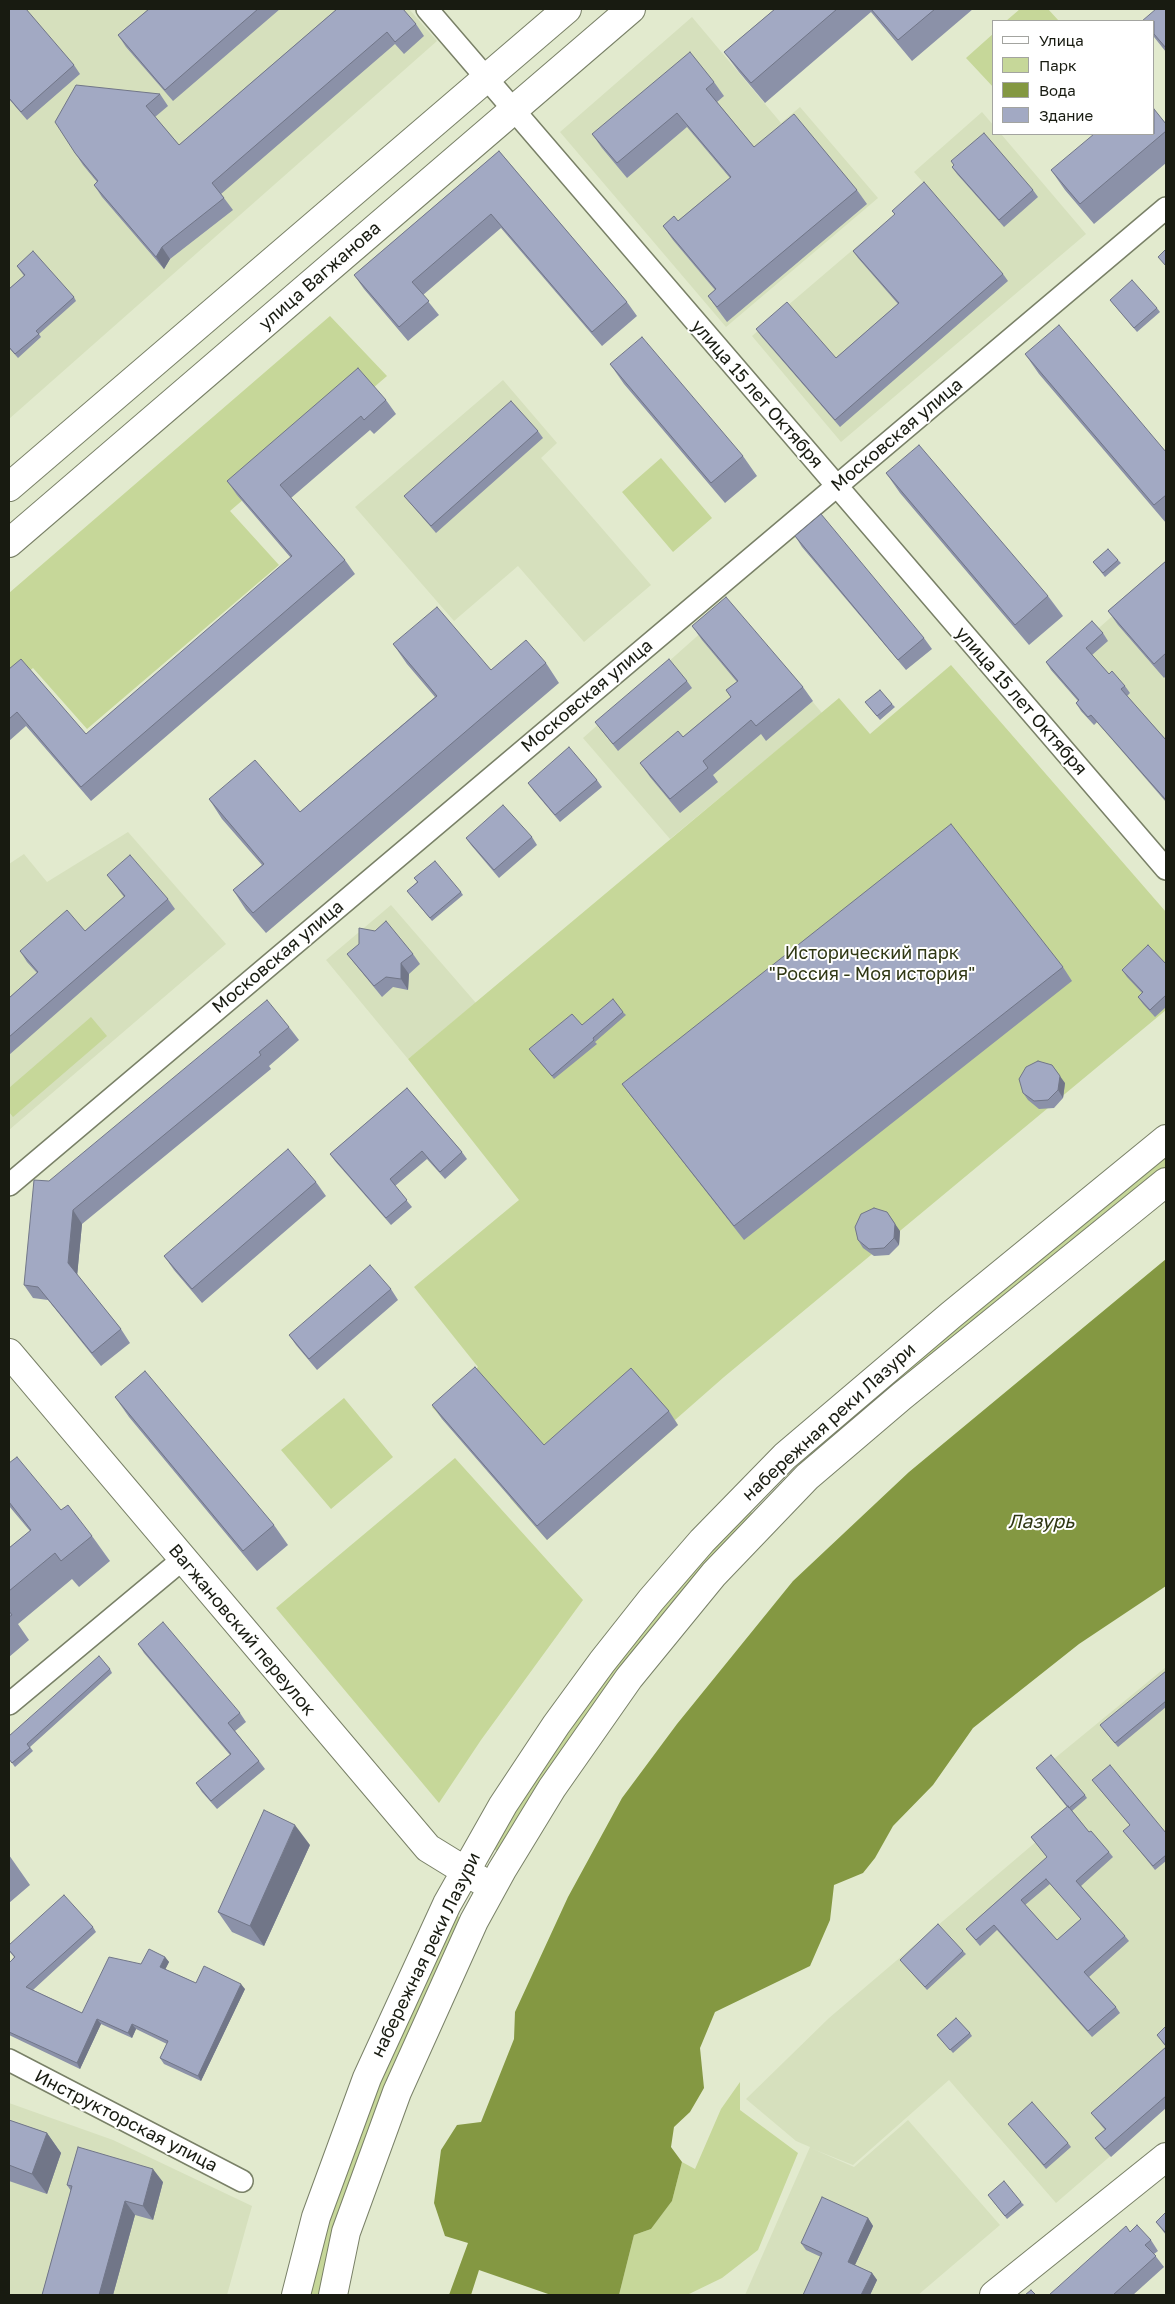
<!DOCTYPE html>
<html>
<head>
<meta charset="utf-8">
<style>
	body { margin:0 }
	#map { position:relative; width:1175px; height:2304px; overflow:hidden; background:#e2eace; font-family:"Golos Text",sans-serif }
	canvas { display:block }
	.frame { position:absolute; inset:0; border:10px solid #181b11; pointer-events:none }
	.legend { position:absolute; left:992px; top:20px; width:162px; height:115px; box-sizing:border-box; background:#fff; border:1px solid #a3a4a0; margin:0; padding:6px 9px; list-style:none; font-size:15px; color:#181b11 }
	.legend li { display:flex; align-items:center; gap:10px; height:25px }
	.legend b { width:25px; border:1px solid #a3a4a0 }
</style>
</head>
<body>
<div id="map">
<canvas width="1175" height="2304"></canvas>
<div class="frame"></div>
<ul class="legend">
<li><b style="height:6px;background:#fff"></b>Улица</li>
<li><b style="height:14px;background:#c6d799"></b>Парк</li>
<li><b style="height:14px;background:#849842"></b>Вода</li>
<li><b style="height:14px;background:#a2a9c3"></b>Здание</li>
</ul>
</div>
<script>
const c = document.querySelector('canvas').getContext('2d');
c.lineJoin = 'round';
function fill(path, color) { c.fillStyle = color; c.fill(path, 'evenodd'); }
const toPath = rows => new Path2D(rows.map(r => 'M' + r).join(''));
function trace(path, color, width, dash) { c.strokeStyle = color; c.lineWidth = width; c.lineCap = dash ? 'butt' : 'round'; c.setLineDash(dash || []); c.stroke(path); }
function drawText(font, color, halo, rows, align = 'center') {
  c.font = font + ' "Golos Text",sans-serif'; c.lineWidth = 4; c.setLineDash([]); c.textBaseline = 'middle'; c.strokeStyle = halo; c.fillStyle = color; for (const [text, x, y, turn = 0] of rows) {
    c.save(); c.translate(x, y); c.rotate((+turn || 0) * Math.PI / 180); c.textAlign = isNaN(turn) ? turn : align; if (halo) c.strokeText(text, 0, 0); c.fillText(text, 0, 0); c.restore();
  }
}
const built = toPath([
	[9,9,409,9,437,41,9,419],
	[692,17,781,123,800,107,878,198,726,327,560,132],
	[982,112,994,126,994,134,1001,134,1086,234,841,442,752,336,890,218,897,218,929,189,914,172],
	[503,380,557,443,541,458,651,585,584,642,518,566,454,621,355,507],
	[1166,569,1166,802,1097,723,1094,725,1081,711,1084,708,1051,670],
	[732,605,822,713,670,839,583,738],
	[128,832,226,944,9,1130,9,864,24,854,47,882],
	[391,905,476,1003,408,1059,326,960],
	[1166,1667,1166,2108,1056,2203,949,2080,853,2165,813,2149,854,2167,908,2120,1000,2225,918,2295,745,2295,810,2147,796,2141,746,2099,829,2018,1071,1812,1038,1772],
	[9,2103,113,2140,252,2206,227,2295,9,2295]
]);
const green = toPath([
	[1020,9,1048,9,1059,21,1006,21],
	[994,33,994,88,966,58],
	[330,316,387,376,230,511,279,565,87,729,33,668,9,688,9,593],
	[661,458,712,518,673,552,622,492],
	[951,665,1166,912,1166,1010,724,1377,675,1420,678,1425,547,1540,510,1498,518,1491,502,1487,432,1407,478,1367,414,1287,519,1200,408,1059,839,698,870,734],
	[91,1017,107,1036,13,1117,9,1112,9,1088],
	[1166,1157,1166,1169,803,1466,796,1464,796,1460],
	[344,1398,393,1457,331,1509,281,1450],
	[455,1458,583,1600,481,1740,439,1803,276,1608],
	[750,1511,755,1516,500,1853,491,1847,536,1771,662,1605,744,1514],
	[456,1915,464,1920,334,2232,319,2295,310,2295,326,2227,378,2081],
	[740,2082,740,2110,798,2153,758,2250,722,2278,687,2295,619,2295,634,2235,651,2229,672,2201,682,2162,695,2169,721,2109]
]);
const water = toPath([
	[1166,1259,1166,1586,1079,1644,973,1728,933,1785,893,1826,875,1858,863,1873,834,1885,830,1920,810,1966,715,2012,700,2048,704,2088,690,2112,674,2127,671,2147,682,2162,672,2201,651,2229,634,2235,619,2295,551,2295,479,2270,471,2295,449,2295,468,2243,445,2236,434,2203,441,2150,457,2125,481,2122,514,2039,515,2012,568,1897,622,1798,677,1724,793,1581,909,1472]
]);
const street = toPath([
	[427,9,1166,869],
	[9,1185,1166,208],
	[9,1704,183,1559],
	[9,2060,242,2181]
]);
const secondary = toPath([
	[9,1353,428,1848,480,1880],
	[296,2295,316,2217,367,2078,447,1904,503,1805,556,1725,602,1662,651,1600,702,1541,785,1456,951,1315,1166,1139],
	[333,2295,346,2232,397,2092,474,1921,502,1870,552,1788,629,1678,714,1574,807,1477,902,1396,1166,1182],
	[994,2295,1166,2157]
]);
const primary = toPath([
	[9,487,567,9],
	[9,543,631,9]
]);
const wall = toPath([
	[9,9,74,65,80,74,27,120,9,99],
	[149,9,280,9,173,101,126,47,118,35],
	[337,9,416,24,424,36,404,54,395,44,221,194,233,210,170,259,164,269,102,197,94,185,97,182,83,165,75,153,160,94,168,106,155,117,179,145],
	[775,9,973,9,912,61,871,12,765,103,739,72,724,52],
	[1166,9,1166,52,1154,37,1154,21],
	[714,82,724,96,717,102,754,147,857,190,867,204,727,322,718,310,708,296,715,290,673,240,663,226,678,221,730,178,687,127,627,178,602,148,592,134],
	[1166,124,1166,163,1094,224,1065,190,1051,170],
	[499,151,627,302,637,316,602,346,501,228,423,295,439,315,408,341,364,289,354,275],
	[952,167,1033,190,1038,197,1004,227,957,174],
	[892,211,1003,274,1008,281,840,427,761,336,756,329,836,358,898,304,858,258,853,251,895,215],
	[17,266,74,297,76,301,39,334,41,337,18,358,9,348,9,289,24,276],
	[1110,300,1157,308,1160,312,1137,332],
	[1025,354,1166,452,1166,523,1039,374],
	[610,364,743,456,757,476,725,503,624,384],
	[386,400,396,414,374,434,370,430,291,498,345,560,355,574,91,801,26,726,9,741,9,669,86,734,291,558,237,495,227,481],
	[538,431,543,438,436,533,410,503,404,496],
	[886,473,1048,596,1063,616,1029,645,900,493],
	[795,536,924,638,932,649,906,670,802,547],
	[1118,560,1121,563,1105,577,1093,562],
	[1166,561,1166,676,1164,678,1118,625,1108,611],
	[692,626,803,687,813,701,766,741,761,734,713,775,718,782,680,813,650,777,640,763,683,737,731,697,726,690,737,682,702,640],
	[1103,633,1108,641,1092,655,1109,674,1125,686,1130,693,1127,696,1166,740,1166,802,1097,722,1094,725,1081,711,1076,703,1078,701,1051,670,1046,662],
	[393,644,491,670,546,663,559,683,266,933,246,910,233,890,262,865,222,819,209,799,300,812,435,697,407,664],
	[687,681,692,688,618,751,595,722],
	[865,702,892,704,895,707,880,720],
	[597,780,602,787,560,822,533,790,528,783],
	[532,837,537,845,499,878,471,845,466,838],
	[107,875,168,899,175,909,9,1055,9,998,37,973,27,962,20,951,85,931,124,897,115,885],
	[414,878,461,892,463,895,432,921,407,891,417,882],
	[347,954,413,954,420,964,409,974,408,990,393,987,382,997,355,964],
	[1166,964,1166,1007,1155,1017,1143,1004,1138,997,1142,993,1127,977,1122,970],
	[1063,967,1072,981,744,1240,632,1097,622,1084],
	[623,1012,626,1015,595,1042,597,1044,554,1079,532,1053,582,1025],
	[289,1027,299,1040,269,1066,271,1069,82,1224,77,1275,121,1329,130,1343,101,1366,48,1300,33,1298,24,1285,49,1181],
	[1065,1083,1063,1098,1054,1108,1039,1109,1028,1100,1023,1093],
	[407,1088,462,1152,467,1159,445,1179,427,1159,395,1186,412,1207,391,1225,335,1161,330,1154],
	[316,1182,326,1196,202,1303,174,1270,164,1256],
	[900,1231,899,1245,889,1255,874,1256,863,1248,858,1240],
	[391,1289,398,1300,317,1370,296,1345,289,1335],
	[115,1397,274,1525,288,1545,257,1571,129,1417],
	[432,1405,544,1445,669,1411,678,1425,547,1540,442,1419],
	[9,1463,61,1510,92,1536,110,1561,79,1587,72,1579,18,1624,29,1640,9,1657,9,1548,30,1531,9,1506],
	[138,1644,240,1713,246,1722,235,1731,259,1761,265,1769,217,1809,202,1792,196,1783,230,1755,144,1653],
	[110,1669,112,1673,30,1747,33,1751,15,1767,9,1759,9,1736],
	[1166,1671,1166,1707,1118,1747,1103,1729],
	[1036,1768,1085,1795,1087,1798,1072,1811,1089,1832,1109,1852,1113,1857,1081,1886,1125,1936,1129,1941,1089,1977,1116,2007,1120,2013,1092,2037,997,1930,980,1946,966,1929,1047,1857,1031,1837,1067,1807],
	[1050,1884,1081,1919,1057,1940,1025,1905],
	[1092,1780,1166,1833,1166,1861,1155,1870,1126,1834,1130,1825],
	[310,1845,264,1946,232,1932,218,1912],
	[9,1855,30,1885,9,1903],
	[93,1927,96,1932,33,1990,82,2013,141,1964,165,1957,169,1962,165,1969,196,1983,245,1989,201,2081,164,2064,160,2058,167,2044,136,2029,132,2038,101,2024,80,2069,9,2035,9,1963,14,1957,9,1951,9,1945],
	[963,1951,966,1954,927,1990,900,1960],
	[1166,2026,1166,2108,1111,2157,1101,2146,1095,2138,1105,2130,1091,2113,1166,2047,1157,2035],
	[970,2033,972,2036,953,2053,937,2035],
	[9,2120,47,2133,61,2153,47,2194,9,2181],
	[1008,2124,1068,2143,1071,2147,1046,2169],
	[163,2182,153,2220,135,2215,113,2295,42,2295,71,2191,67,2185],
	[988,2195,1021,2202,1024,2205,1007,2219],
	[1166,2212,1166,2235,1156,2222],
	[868,2218,873,2226,855,2265,872,2273,877,2280,870,2295,803,2295,821,2257,806,2250,801,2243],
	[1130,2232,1151,2240,1158,2251,1154,2254,1164,2267,1133,2295,1049,2295]
]);
const shadedWall = toPath([
	[162,247,170,259,164,269,156,257],
	[401,963,409,974,408,990,401,979],
	[1052,1065,1065,1083,1063,1098,1058,1090],
	[73,1210,82,1224,77,1277,68,1263],
	[887,1212,900,1231,899,1245,894,1238],
	[295,1825,310,1845,264,1946,250,1926],
	[165,1957,169,1962,164,1972,160,1967],
	[241,1984,245,1989,201,2081,198,2076],
	[97,2019,101,2024,80,2069,77,2063],
	[132,2024,136,2029,132,2038,128,2033],
	[47,2133,61,2153,47,2194,32,2174],
	[153,2169,163,2182,153,2220,143,2206],
	[125,2201,135,2215,113,2295,99,2295],
	[868,2218,873,2226,853,2269,848,2262],
	[872,2273,877,2280,870,2295,861,2295]
]);
const building = toPath([
	[9,9,26,9,74,65,21,112,9,98,9,9],
	[149,9,258,9,165,90,118,35,149,9],
	[337,9,403,9,416,24,395,42,387,32,212,183,224,198,162,247,156,257,94,185,98,181,75,153,55,122,76,85,160,94,146,106,179,145,337,9],
	[775,9,837,9,751,83,724,52,775,9],
	[871,9,935,9,898,40,871,9],
	[1156,9,1166,9,1166,48,1154,34,1154,21,1142,21,1156,9],
	[690,52,714,82,706,89,754,147,794,114,857,190,717,307,708,296,716,289,663,226,674,216,678,221,731,177,677,113,617,163,592,134,690,52],
	[1154,109,1166,124,1166,131,1080,204,1051,170,1094,134,1154,134,1154,109],
	[984,133,1033,190,999,220,952,167,954,165,951,161,984,133],
	[499,151,627,302,592,332,491,214,412,282,429,301,399,327,354,275,499,151],
	[924,182,1003,274,835,420,756,329,787,302,836,358,899,303,853,251,895,214,892,211,924,182],
	[1166,249,1166,266,1158,257,1166,249],
	[33,251,74,297,36,331,39,334,15,354,9,347,9,289,25,275,17,266,33,251],
	[1132,280,1157,308,1134,328,1110,300,1132,280],
	[1059,325,1166,452,1166,495,1154,505,1025,354,1059,325],
	[642,337,743,456,711,483,610,364,642,337],
	[358,368,386,400,364,420,361,416,280,485,345,560,81,787,17,712,9,719,9,669,21,659,86,734,292,556,227,481,358,368],
	[511,401,538,431,431,526,404,496,511,401],
	[919,445,1048,596,1015,625,886,473,919,445],
	[821,514,924,638,898,660,795,536,821,514],
	[1108,549,1118,560,1103,573,1093,562,1108,549],
	[1166,561,1166,653,1154,664,1108,611,1166,561],
	[726,597,803,687,756,726,751,720,703,761,708,768,670,799,640,763,678,731,683,737,731,697,726,690,738,681,692,626,726,597],
	[437,607,491,670,526,640,546,663,253,913,233,890,264,864,209,799,255,760,300,812,437,696,393,644,437,607],
	[1092,621,1103,633,1086,648,1109,674,1112,671,1125,686,1121,689,1166,740,1166,800,1091,715,1088,717,1076,703,1079,700,1046,662,1092,621],
	[669,659,687,681,613,744,595,722,669,659],
	[880,690,892,704,877,716,865,702,880,690],
	[569,747,597,780,555,815,528,783,569,747],
	[503,805,532,837,494,870,466,838,503,805],
	[951,824,1063,967,734,1226,622,1084,951,824],
	[130,855,168,899,9,1037,9,998,38,972,20,951,67,910,85,931,125,896,107,875,130,855],
	[435,861,461,892,430,918,407,891,418,882,414,878,435,861],
	[386,921,413,954,401,963,401,979,386,977,374,986,347,954,359,944,359,928,375,931,386,921],
	[1148,945,1166,964,1166,995,1150,1010,1138,997,1143,992,1122,970,1148,945],
	[613,999,623,1012,593,1038,594,1040,552,1076,529,1049,572,1014,582,1025,613,999],
	[267,1000,289,1027,259,1052,261,1055,73,1210,68,1263,121,1329,92,1353,38,1287,24,1285,34,1180,49,1181,267,1000],
	[1038,1061,1052,1065,1060,1076,1058,1090,1048,1100,1034,1101,1023,1093,1019,1079,1026,1067,1038,1061],
	[407,1088,462,1152,440,1172,422,1151,390,1179,407,1200,386,1218,330,1154,407,1088],
	[288,1149,316,1182,192,1289,164,1256,288,1149],
	[874,1208,887,1212,895,1224,894,1238,884,1248,869,1249,858,1240,855,1227,861,1214,874,1208],
	[370,1265,391,1289,309,1359,289,1335,370,1265],
	[475,1367,544,1445,631,1368,669,1411,537,1526,432,1405,475,1367],
	[145,1371,274,1525,243,1551,115,1397,145,1371],
	[17,1457,61,1510,68,1505,92,1536,61,1561,55,1553,9,1591,9,1548,31,1530,9,1502,9,1463,17,1457],
	[9,1611,12,1615,9,1617,9,1611],
	[163,1622,240,1713,228,1723,259,1761,211,1801,196,1783,231,1754,138,1644,163,1622],
	[99,1656,110,1669,27,1744,30,1748,12,1763,9,1759,9,1736,99,1656],
	[1166,1671,1166,1701,1115,1743,1100,1725,1166,1671],
	[1051,1755,1085,1795,1069,1808,1036,1768,1051,1755],
	[1110,1765,1166,1833,1166,1855,1153,1866,1123,1831,1130,1825,1092,1780,1110,1765],
	[1068,1806,1089,1832,1091,1831,1109,1852,1076,1881,1125,1936,1084,1972,1116,2007,1088,2031,994,1925,976,1940,966,1929,1047,1857,1031,1837,1068,1806],
	[1046,1879,1081,1919,1057,1940,1021,1900,1046,1879],
	[264,1810,295,1825,250,1926,218,1912,264,1810],
	[64,1895,93,1927,26,1987,82,2013,109,1957,141,1964,149,1949,165,1957,160,1967,196,1983,204,1966,241,1984,198,2076,160,2058,168,2041,132,2024,128,2033,97,2019,77,2063,9,2032,9,1963,15,1957,9,1950,9,1945,64,1895],
	[938,1924,963,1951,925,1987,900,1960,938,1924],
	[956,2018,970,2033,950,2050,937,2035,956,2018],
	[1166,2026,1166,2046,1157,2035,1166,2026],
	[1166,2047,1166,2096,1105,2149,1095,2138,1106,2129,1091,2113,1166,2047],
	[1032,2102,1068,2143,1044,2165,1008,2124,1032,2102],
	[9,2120,47,2133,32,2174,9,2165,9,2120],
	[78,2147,153,2169,143,2206,125,2201,99,2295,42,2295,72,2186,67,2185,78,2147],
	[1004,2181,1021,2202,1005,2216,988,2195,1004,2181],
	[822,2197,868,2218,848,2262,872,2273,861,2295,803,2295,822,2253,801,2243,822,2197],
	[1166,2212,1166,2230,1165,2232,1156,2222,1166,2212],
	[1137,2225,1151,2240,1145,2245,1156,2256,1113,2295,1049,2295,1126,2226,1130,2232,1137,2225],
	[1031,2290,1036,2295,1025,2295,1031,2290]
]);
const streetNames = [
	["улица Вагжанова",320,276,-41],
	["улица 15 лет Октября",757,394,49],
	["Московская улица",897,435,-40],
	["Московская улица",587,696,-40],
	["улица 15 лет Октября",1021,701,49],
	["Московская улица",278,957,-40],
	["набережная реки Лазури",829,1422,-42],
	["Вагжановский переулок",242,1630,50],
	["набережная реки Лазури",426,1955,-64],
	["Инструкторская улица",126,2121,27]
];
const parkNames = [
	["Исторический парк",872,953],
	["\"Россия - Моя история\"",872,974]
];
const waterNames = [
	["Лазурь",1041,1522]
];
fill(built, '#d6e0bd');
fill(green, '#c6d799');
fill(water, '#849842');
trace(street, '#798067', 24);
trace(secondary, '#798067', 30);
trace(primary, '#798067', 30);
trace(street, '#fff', 21);
trace(secondary, '#fff', 28);
trace(primary, '#fff', 28);
fill(wall, '#8b91a8');
fill(shadedWall, '#717688');
fill(building, '#a2a9c3');
trace(building, '#717688', 1);
drawText('18px', '#181b11', '#fff', streetNames);
drawText('18px', '#303814', '#fff', parkNames);
drawText('italic 19px', '#2f3713', '#fff', waterNames);
</script>
</body>
</html>
